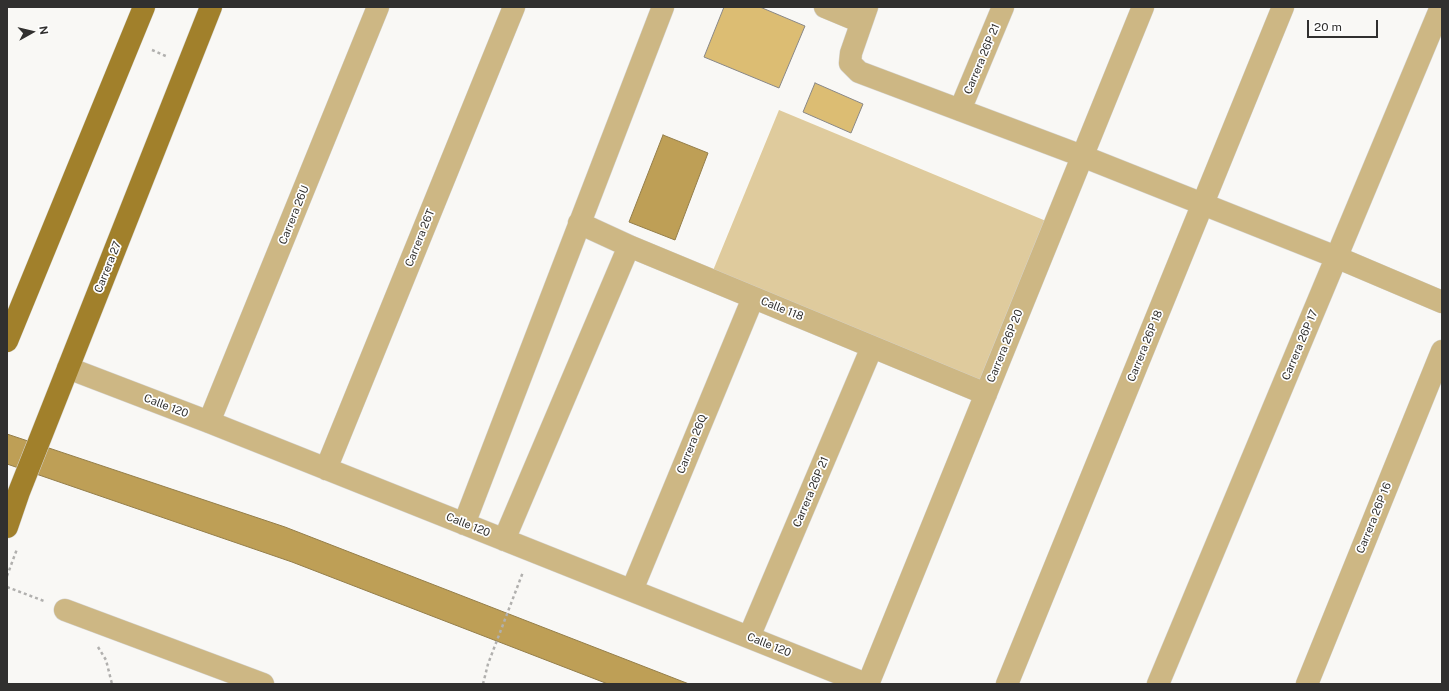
<!DOCTYPE html>
<html>
<head>
<meta charset="utf-8">
<style>
	body { margin:0 }
	#map { position:relative; width:1449px; height:691px; overflow:hidden; background:#f9f8f5; font-family:"Public Sans",sans-serif }
	canvas { display:block }
	.frame { position:absolute; inset:0; border:8px solid #31302f; pointer-events:none }
	.north { position:absolute; left:12px; top:12px; width:40px; height:40px; -webkit-text-stroke:3px #fff; paint-order:stroke; rotate:82deg; font-size:11px; font-weight:700; line-height:16px; text-align:center; color:#31302f }
	.north::after { content:''; display:block; margin:auto; width:14px; height:18px; background:#31302f; clip-path:polygon(50% 0,100% 100%,50% 72%,0 100%) }
	.scale { position:absolute; left:1307px; top:20px; width:71px; height:18px; box-sizing:border-box; border:2px solid #31302f; border-top:0; padding-left:5px; font-size:12px; line-height:14px; white-space:nowrap; color:#31302f; -webkit-text-stroke:3px #fff; paint-order:stroke }
</style>
</head>
<body>
<div id="map">
<canvas width="1449" height="691"></canvas>
<div class="frame"></div>
<div class="north">N</div>
<div class="scale">20 m</div>
</div>
<script>
const c = document.querySelector('canvas').getContext('2d');
c.lineJoin = 'round';
function fill(path, color) { c.fillStyle = color; c.fill(path, 'evenodd'); }
const toPath = rows => new Path2D(rows.map(r => 'M' + r).join(''));
function trace(path, color, width, dash) { c.strokeStyle = color; c.lineWidth = width; c.lineCap = dash ? 'butt' : 'round'; c.setLineDash(dash || []); c.stroke(path); }
function drawText(font, color, halo, rows, align = 'center') {
  c.font = font + ' "Public Sans",sans-serif'; c.lineWidth = 3.5; c.setLineDash([]); c.textBaseline = 'middle'; c.strokeStyle = halo; c.fillStyle = color; for (const [text, x, y, turn = 0] of rows) {
    c.save(); c.translate(x, y); c.rotate((+turn || 0) * Math.PI / 180); c.textAlign = isNaN(turn) ? turn : align; if (halo) c.strokeText(text, 0, 0); c.fillText(text, 0, 0); c.restore();
  }
}
const green = toPath([
	[779,110,1046,221,979,384,712,273]
]);
const water = toPath([
	[663,135,708,153,675,240,629,222,663,135],
	[7,434,285,527,689,684,608,684,292,562,7,464,7,434]
]);
const building = toPath([
	[724,7,760,7,805,26,779,88,704,57,724,7],
	[815,83,863,104,851,133,803,112,815,83]
]);
const path = toPath([
	[152,50,168,57],
	[7,576,17,549],
	[7,587,44,601],
	[98,647,106,660,112,684],
	[483,684,488,664,523,572]
]);
const minor = toPath([
	[825,7,861,22],
	[867,7,851,53,850,63,859,72,1082,156,1336,257,1442,302],
	[960,110,1003,7],
	[579,223,629,246,986,394],
	[68,368,209,422,866,684],
	[209,422,378,7],
	[326,469,514,7],
	[464,524,663,7],
	[504,540,629,246],
	[632,590,753,298],
	[65,610,263,684],
	[749,637,872,347],
	[868,684,1143,7],
	[1007,684,1283,7],
	[1158,684,1441,7],
	[1307,684,1442,351]
]);
const major = toPath([
	[7,341,144,7],
	[7,527,19,492,211,7]
]);
const streetNames = [
	["Carrera 26P 21",982,59,-67],
	["Carrera 26U",294,215,-68],
	["Carrera 26T",420,238,-68],
	["Carrera 27",108,267,-68],
	["Calle 118",782,309,22],
	["Carrera 26P 17",1300,345,-67],
	["Carrera 26P 20",1005,346,-68],
	["Carrera 26P 18",1145,346,-68],
	["Calle 120",166,406,21],
	["Carrera 26Q",692,444,-68],
	["Carrera 26P 21",811,492,-67],
	["Carrera 26P 16",1374,518,-68],
	["Calle 120",468,525,22],
	["Calle 120",769,645,22]
];
fill(green, '#dfcb9d');
fill(water, '#be9f56');
trace(water, '#947e4a', 1);
fill(building, '#dcbd73');
trace(building, '#898785', 1);
trace(minor, '#d5d4d1', 23);
trace(major, '#d5d4d1', 23);
trace(path, '#b1b0ae', 2.5, [3, 3]);
trace(minor, '#cdb784', 22);
trace(major, '#a1802b', 22);
drawText('11px', '#31302f', '#fff', streetNames);
</script>
</body>
</html>
